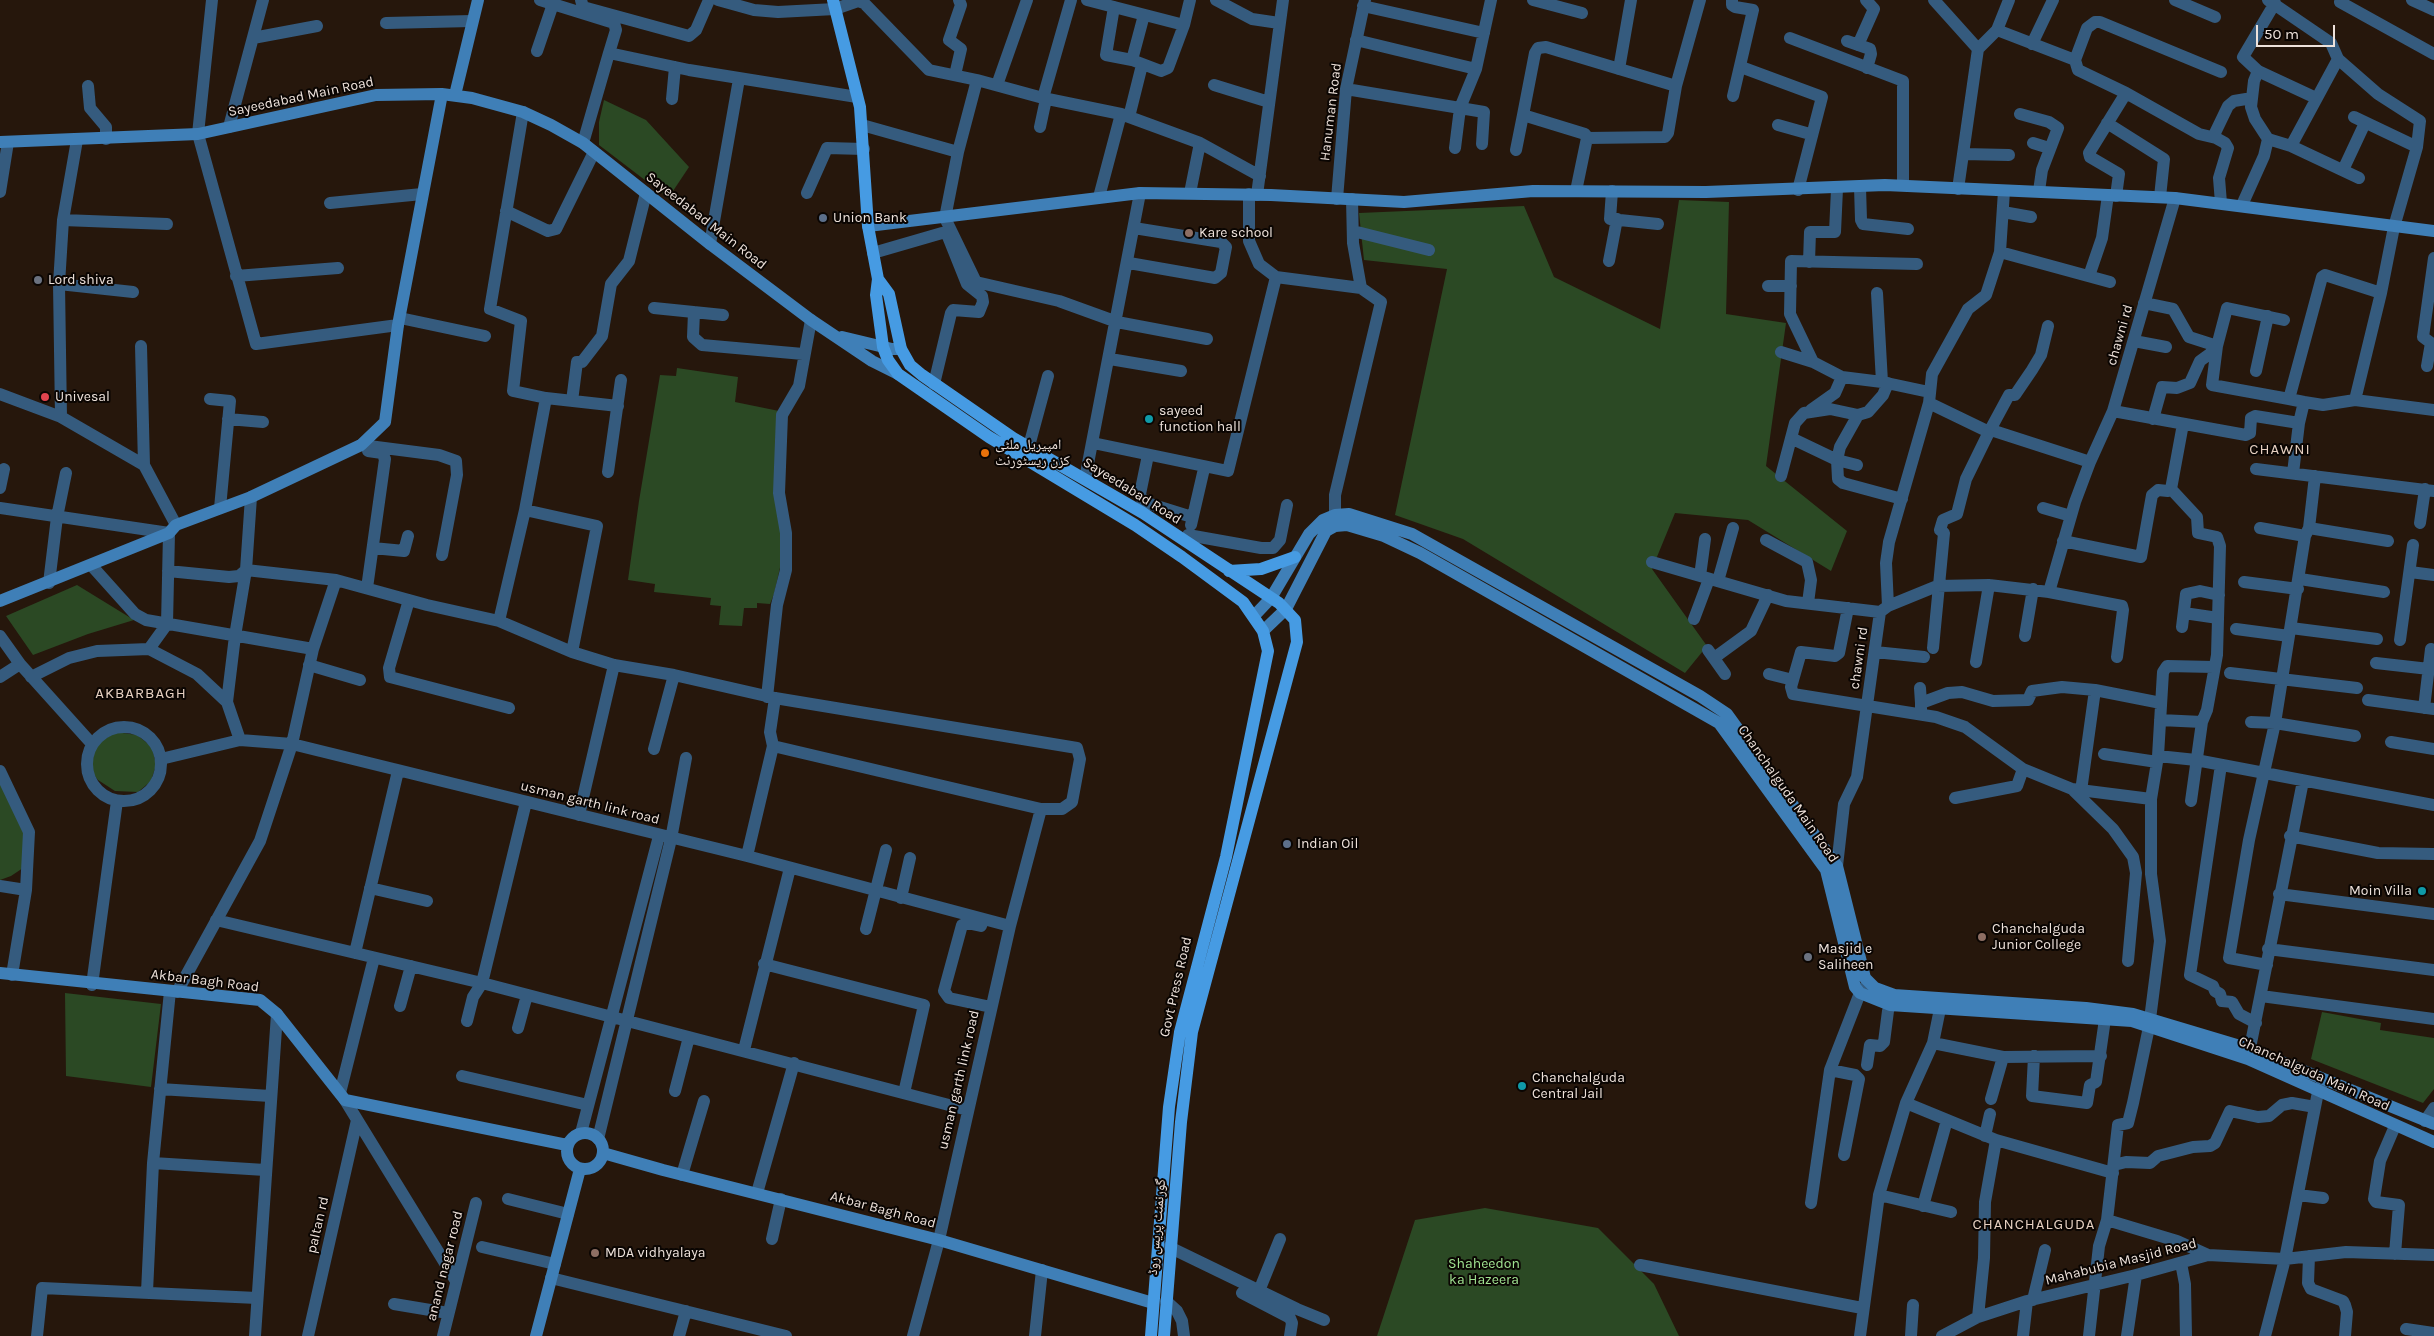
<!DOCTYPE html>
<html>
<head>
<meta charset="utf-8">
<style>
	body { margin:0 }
	#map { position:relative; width:2434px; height:1336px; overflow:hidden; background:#26170c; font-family:Karla,sans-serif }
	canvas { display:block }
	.scale { position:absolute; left:2256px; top:25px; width:79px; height:22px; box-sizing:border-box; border:2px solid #eee2db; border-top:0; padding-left:6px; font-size:15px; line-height:18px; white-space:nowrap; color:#eee2db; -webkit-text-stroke:4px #0a0502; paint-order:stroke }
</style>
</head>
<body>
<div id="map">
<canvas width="2434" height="1336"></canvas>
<div class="scale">50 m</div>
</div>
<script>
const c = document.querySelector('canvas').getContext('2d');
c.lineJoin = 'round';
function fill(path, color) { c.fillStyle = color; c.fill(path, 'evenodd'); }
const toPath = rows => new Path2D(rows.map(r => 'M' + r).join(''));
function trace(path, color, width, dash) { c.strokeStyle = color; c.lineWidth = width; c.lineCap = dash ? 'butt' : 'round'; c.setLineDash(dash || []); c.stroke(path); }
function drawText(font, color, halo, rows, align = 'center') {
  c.font = font + ' Karla,"Noto Naskh Arabic",sans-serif'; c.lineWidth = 4; c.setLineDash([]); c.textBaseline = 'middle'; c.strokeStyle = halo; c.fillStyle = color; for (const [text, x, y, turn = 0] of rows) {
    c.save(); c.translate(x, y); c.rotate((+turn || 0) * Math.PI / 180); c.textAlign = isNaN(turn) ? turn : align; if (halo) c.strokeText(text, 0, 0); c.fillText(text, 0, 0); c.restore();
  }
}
const green = toPath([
	[604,100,646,120,689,167,673,191,680,196,675,203,599,145,599,122],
	[1679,200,1729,202,1726,314,1786,323,1766,466,1847,531,1831,571,1748,520,1675,513,1652,569,1707,646,1685,673,1463,539,1395,515,1447,269,1364,260,1359,213,1524,206,1554,277,1660,329],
	[677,368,738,377,735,402,779,411,784,550,774,594,770,604,757,603,757,608,744,608,742,626,719,625,721,606,710,605,711,598,654,592,655,584,628,580,639,501,660,375,676,376],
	[77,585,134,620,88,634,33,655,6,616],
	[116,732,137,735,152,747,156,765,151,781,138,792,115,791,98,780,91,771,95,745],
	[0,783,26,833,23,868,11,876,0,880],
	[65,993,161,1004,151,1087,66,1076],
	[2322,1012,2381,1023,2380,1030,2434,1038,2434,1089,2423,1103,2311,1059],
	[1485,1208,1598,1228,1654,1284,1679,1336,1377,1336,1415,1220]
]);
const street = toPath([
	[212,0,198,134,256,344,398,325],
	[540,0,614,23,616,30,609,53,689,70,857,97],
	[581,0,583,7,689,36,696,30,709,0],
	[718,0,754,10,778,12,835,9,858,1,864,3,929,70,977,80,1043,98,1121,114,1200,143,1260,176],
	[1087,0,1114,7,1184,25,1168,68,1161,71,1132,60,1106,55,1114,7],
	[1216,0,1252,19,1279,23],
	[1533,0,1582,13],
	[1732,0,1732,5,1735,7,1753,10,1733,96],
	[1934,0,1978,49,1958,189],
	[2175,0,2215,17],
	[2268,0,2331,43,2338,59,2378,94,2420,121,2417,147,2394,227,2381,293,2325,275,2322,277,2289,399,2304,402],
	[2412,0,2434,10],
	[2340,2,2434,54],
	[1363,6,1484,33],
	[386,23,472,21],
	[1184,25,1190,0],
	[1997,30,2075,60,2078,70,2126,93,2199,134,2216,138],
	[253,38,317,26],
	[1790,38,1903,81,1903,185],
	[1356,40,1476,69],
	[1847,41,1870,49,1871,54,1867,68],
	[2032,44,2053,0],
	[1858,45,1874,9,1866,0],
	[1978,49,1997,30,2009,0],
	[537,51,553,4],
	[1132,60,1144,15],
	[2075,60,2087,28,2095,22,2100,22,2221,72],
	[1741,67,1822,97,1798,190],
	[1619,69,1631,0],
	[2258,71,2316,98],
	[955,75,961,49,949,40,961,5,959,0],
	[977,80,958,152,945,218,976,282,1059,301,1117,322,1207,339],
	[997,85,1027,0],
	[1214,85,1269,102],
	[88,86,90,108,106,127,106,139],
	[1346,89,1484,112,1482,144],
	[1043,98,1071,0],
	[672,99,675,67],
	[2020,114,2049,122,2058,128,2042,170,2039,191],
	[1129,117,1142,65],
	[2354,117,2417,147],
	[2107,123,2164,159,2160,197],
	[862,125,958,152],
	[1778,125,1810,134],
	[229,127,263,0],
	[1040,127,1046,99],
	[1587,138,1665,137,1668,133,1676,86,1700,0],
	[2268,139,2255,119,2251,107,2254,81,2258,71,2243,57,2275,3],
	[583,143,609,53],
	[2033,143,2049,148],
	[2291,146,2338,59],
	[1455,148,1460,108,1476,69,1491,0],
	[1516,150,1523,115],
	[1963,154,2009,155],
	[2343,170,2365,123],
	[1860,187,1861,220,1863,224,1908,229],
	[1576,191,1587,138,1585,134,1523,115,1535,53,1538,48,1546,47,1676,86],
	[1612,191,1610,219,1658,224],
	[0,192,8,142],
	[807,193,827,148,864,149],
	[1190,193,1200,143],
	[1257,195,1283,0],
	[2116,196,2119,174,2090,157,2089,153,2126,93],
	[1099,197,1121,114],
	[1337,199,1346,89,1365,0],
	[330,203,422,194],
	[2221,203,2219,178,2228,148,2225,143,2216,138,2215,133,2228,106,2234,101,2252,98],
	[2242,205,2264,156,2268,139,2291,146,2359,178],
	[506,211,548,231,556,229,594,152],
	[2003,212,2031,217],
	[63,220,167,224],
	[1353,231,1429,250],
	[710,244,739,79],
	[2000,252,2110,282],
	[873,253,942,233,947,234,967,284,982,296,983,302,979,312,953,310,951,313,934,384],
	[1609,261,1617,219],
	[1809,262,1810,232,1835,232,1837,189],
	[1129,263,1215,278,1221,273,1226,247,1221,242,1134,228],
	[236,276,338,268],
	[2089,276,2102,238,2108,195],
	[1276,277,1361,288],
	[59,284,133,292],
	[1768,286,1791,286],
	[1877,293,1882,382],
	[2144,303,2173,309,2189,337,2217,346,2212,385,2289,399],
	[654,308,723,315],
	[694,312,693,337,702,345,803,354],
	[400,318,485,336],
	[2134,341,2166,347],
	[141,346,144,465],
	[2217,346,2227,308,2284,320],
	[1781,352,1813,362,1842,377,1882,382,1929,392],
	[1110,359,1181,371],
	[1813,362,1790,314,1791,261,1917,264],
	[2427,366,2431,343,2423,337,2434,258],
	[2256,371,2268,316],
	[0,394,61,417,144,465,176,525],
	[546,398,618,406],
	[210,399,230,401,220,508],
	[2355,400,2381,293],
	[572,401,577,362,582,362,602,336,611,284,629,261,646,193],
	[1929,403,1989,432],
	[1811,410,1835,393,1842,377],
	[2113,411,2246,435,2250,433,2251,418,2255,416,2299,423,2304,402,2323,405,2355,400,2434,410],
	[61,417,59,284,63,220,77,140],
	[228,419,263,422],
	[2153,419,2162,387,2177,388,2190,383,2200,361,2211,353,2214,345],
	[1991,430,2090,462],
	[1791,438,1837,460,1838,479,1843,483,1902,499],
	[1093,443,1228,471,1276,277,1259,264,1249,241,1249,194],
	[361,445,439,455,456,461,457,475,442,555],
	[1029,446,1048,376],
	[1147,460,1140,494,1142,499,1147,503,1192,517],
	[1857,465,1837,460,1840,447,1858,415],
	[2256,469,2434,491],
	[608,472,621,380],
	[2293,473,2299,423],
	[1781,476,1795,423,1804,413,1830,409,1858,415,1868,412,1883,395,1888,383],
	[1085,479,1140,193],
	[0,488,4,469],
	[2171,489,2197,517,2198,533,2217,537,2220,546,2217,655,2207,710,2202,722,2191,801],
	[0,508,169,533,167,624,149,649],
	[2043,508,2071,516],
	[525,510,597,526,572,652],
	[2420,523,2425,489],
	[1191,525,1203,473],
	[1335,526,1335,495,1381,302,1361,288,1353,243,1352,199],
	[2260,528,2305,536],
	[2309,528,2388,541],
	[1188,535,1261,548,1273,548,1280,540,1287,505],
	[1766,540,1807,562,1811,580,1808,603],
	[2063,541,2141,557,2152,495,2158,490,2168,491,2171,489,2183,424],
	[373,548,404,551,408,536],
	[1652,562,1786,601,1880,612],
	[91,565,135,614,146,620,313,649],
	[168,571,229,577,239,576,246,570,336,580,427,605,499,621,572,652,614,665,674,675,775,698,1077,748,1080,759,1072,802,1062,809,1041,809],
	[2410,572,2434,575],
	[1700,576,1705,539],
	[2300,579,2384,592],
	[1718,581,1733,528],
	[2244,582,2298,589],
	[49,583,57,517,66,473],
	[367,588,385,459,382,453,368,451],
	[2049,592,2122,606,2123,610,2117,657],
	[409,600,389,668,390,677,509,708],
	[1888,606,1886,563,1889,542,1929,403,1932,374,1968,309,1986,295,2000,252,2004,191],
	[1848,608,1839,653,1835,656,1801,652,1791,687,1793,694,1936,717,1965,727,2023,769,2072,789,2151,799],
	[2184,613,2218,618],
	[1694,619,1709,579],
	[499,621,525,510,546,398,513,391,521,321,490,309,523,112],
	[2182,627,2186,594,2200,591,2219,595],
	[2291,628,2377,639],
	[2236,629,2289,636],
	[0,636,20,664,92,744],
	[2025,636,2033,589],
	[2400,640,2413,545],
	[1933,648,1944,533,1940,530,1943,520,1957,514,1966,479,1989,432,2009,395,2015,395,2032,370,2041,355,2048,326],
	[1708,650,1725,674],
	[1875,652,1924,657],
	[1714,658,1751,631,1768,595],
	[1976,662,1989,585],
	[2376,663,2429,669],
	[309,665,360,680],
	[2230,673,2357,688],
	[1769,674,1793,680],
	[0,677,20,664],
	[31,677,69,658,97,651,149,649,197,674,227,702],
	[1920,688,1921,703],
	[2095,690,2161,703],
	[767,697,777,605,786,570,786,533,779,493,782,415,799,386,811,320],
	[2368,700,2434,709],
	[2424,708,2431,649],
	[1921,713,1921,703,1948,693,1962,692,1993,701,2028,700,2032,691,2062,687,2095,690,2081,791],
	[2160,720,2202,722],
	[2251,722,2275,723,2355,736],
	'87 764a37 37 0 1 1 74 0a37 37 0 1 1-74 0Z',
	[240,740,227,702,235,636,246,570,251,497],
	[2391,742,2434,749],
	[773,746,1041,809,1010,926,939,1240,913,1336],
	[654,749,674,675],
	[2104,754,2157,762],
	[2158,756,2196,760,2434,805],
	[161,759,240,740,292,744,747,856,1010,926],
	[2221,765,2190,975,2213,986,2215,991,2220,994,2222,1001,2232,1002,2239,1014,2256,1023],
	[0,771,29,832,26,890,12,975],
	[2072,789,2113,829,2133,857,2136,873,2128,961],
	[1955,798,2017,786,2023,769],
	[579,815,614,665],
	[2290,836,2378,853,2434,854],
	[747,856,773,746,770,732,775,698],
	[1830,868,1837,866,1844,804,1857,777,1880,612,1888,606,1937,586,1989,585,2049,592,2075,502,2090,462,2113,411,2175,198],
	[0,886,26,890],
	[370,888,427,901],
	[2279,894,2434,914],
	[901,898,910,858],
	[216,920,482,983,968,1110],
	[981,926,967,923,962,925,944,991,949,998,991,1007],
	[866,929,886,850],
	[2268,949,2434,970],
	[355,953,398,771],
	[764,964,924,1005,904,1093],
	[2267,965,2229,958,2249,840,2275,723,2305,536,2309,528,2315,476],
	[92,985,117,801],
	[177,992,260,841,292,744,313,649,336,580],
	[2261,996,2434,1019],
	[400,1006,411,966],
	[467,1021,473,997,482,983,526,802],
	[518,1028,527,995],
	[1933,1043,2003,1057,2101,1056],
	[744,1050,790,868],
	[2034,1056,2032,1096,2087,1103,2090,1085,2096,1082,2105,1019],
	[2248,1058,2303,781],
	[1867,1065,1870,1045,1880,1046,1884,1042,1888,1011,1894,995],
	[1830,1070,1855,1075,1859,1079,1844,1155],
	[462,1076,588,1105],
	[160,1089,270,1096],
	[675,1091,689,1037],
	[340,1093,374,958],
	[1991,1099,2003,1057],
	[345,1100,456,1281],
	[1906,1103,1996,1140,2113,1173],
	[2425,1121,2434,1108],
	[2395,1126,2380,1161,2374,1199,2376,1202,2399,1205,2395,1254],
	[581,1133,659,836],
	[1985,1136,1990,1114],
	[598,1139,671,839,686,758],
	[153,1163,265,1170],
	[2114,1165,2126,1162,2150,1163,2158,1156,2193,1147,2210,1146,2215,1143,2230,1111,2258,1117,2269,1116,2282,1105,2292,1103,2315,1107],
	[682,1175,704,1101],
	[757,1193,794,1063],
	[1879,1195,1951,1212],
	[2298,1195,2323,1198],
	[508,1199,568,1214],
	[1811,1203,1830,1070,1860,993,1868,983],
	[1923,1206,1947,1120],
	[2107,1220,2177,1241,2208,1255],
	[772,1239,781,1199],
	[482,1247,555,1264],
	[1169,1247,1297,1309,1324,1320],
	[2309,1256,2308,1283,2311,1289,2343,1301,2345,1305,2347,1312,2345,1336],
	[2181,1263,2185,1284,2186,1336],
	[1640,1265,1862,1308],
	[551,1278,786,1336],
	[1259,1291,1280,1239],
	[147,1292,153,1163,170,991],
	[1242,1293,1290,1318,1292,1323,1290,1336],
	[2033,1300,2045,1250],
	[1166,1301,1177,1311,1182,1321,1184,1336],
	[394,1304,448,1313],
	[1978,1317,1984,1258,1985,1202,1996,1140],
	[2406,1329,2434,1333],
	[37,1336,42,1288,257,1298],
	[255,1336,277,1014],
	[308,1336,357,1120],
	[443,1336,476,1203],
	[679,1336,686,1311],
	[1035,1336,1042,1270],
	[1860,1336,1879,1195,1906,1103,1933,1043,1942,999],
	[1911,1336,1913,1305],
	[1942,1336,1978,1317,2027,1301,2136,1275,2208,1255,2285,1259,2346,1252,2434,1255],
	[2023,1336,2027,1301],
	[2089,1336,2099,1246,2107,1220,2118,1125,2128,1123,2133,1103,2149,1027,2160,941,2151,874,2151,799,2158,756,2163,672,2167,666,2214,667],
	[2127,1336,2136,1275],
	[2265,1336,2285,1259,2318,1092,2323,1082]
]);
const secondary = toPath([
	[455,95,478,0],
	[0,142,198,134,376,95,442,94,472,98,523,112,551,125,583,143,710,244,811,320,872,361,898,374],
	[868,226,1140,193,1271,195,1404,202,1533,191,1706,192,1885,185,2175,198,2434,231],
	[842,337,892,349,901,349],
	[0,601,169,533,176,525,251,497,361,445,385,422,398,325,442,94],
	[1254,616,1271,598,1309,534,1323,520,1335,515,1349,514,1412,534,1700,696,1727,714,1837,866,1865,978,1875,988,1894,995,2086,1008,2133,1014,2250,1049,2434,1124],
	[1263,631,1286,609,1326,531,1335,526,1347,525,1384,536,1420,553,1719,723,1826,870,1855,987,1860,993,1890,1005,2132,1021,2248,1059,2434,1142],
	[0,973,260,1000,277,1014,345,1100,567,1145],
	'567 1151a18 18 0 1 1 36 0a18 18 0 1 1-36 0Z',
	[603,1153,663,1170,939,1240,1153,1303],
	[536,1336,580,1169]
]);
const primary = toPath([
	[833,0,860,107,868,226,878,279,876,295,883,347,888,360,898,374,989,437,1135,525,1182,557,1243,602,1263,631,1268,651,1226,857,1180,1032,1169,1107,1151,1336],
	[878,279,889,294,901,349,910,365,922,375,1013,438,1143,513,1279,603,1295,620,1297,642,1192,1032,1181,1122,1164,1336],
	[1229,571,1261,569,1295,557]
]);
const markers = [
	[823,218,5,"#5c6f8a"],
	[1189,233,5,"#8d6e63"],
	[38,280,5,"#6b7280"],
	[45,397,5,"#e0444e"],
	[1149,419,5,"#0f9aa8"],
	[985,453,5,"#e8710a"],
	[1287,844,5,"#5c6f8a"],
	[2422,891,5,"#0f9aa8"],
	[1982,937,5,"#8d6e63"],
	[1808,957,5,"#6b7280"],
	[1522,1086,5,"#0f9aa8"],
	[595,1253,5,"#8d6e63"]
];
const streetNames = [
	["Sayeedabad Main Road",301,97,-12],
	["Hanuman Road",1331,112,-83],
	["Sayeedabad Main Road",706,221,38],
	["chawni rd",2120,335,-74],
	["Sayeedabad Road",1132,491,32],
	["chawni rd",1859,658,-82],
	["Chanchalguda Main Road",1788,794,55],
	["usman garth link road",590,803,14],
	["Akbar Bagh Road",205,981,7],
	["Govt Press Road",1176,987,-77],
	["Chanchalguda Main Road",2314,1074,24],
	["usman garth link road",959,1080,-77],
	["Akbar Bagh Road",883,1210,15],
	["paltan rd",318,1225,-77],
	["گورنمنٹ پریس روڈ",1157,1227,-85],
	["Mahabubia Masjid Road",2121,1262,-14],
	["anand nagar road",445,1266,-76]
];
const poiNames = [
	["Union Bank",833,218],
	["Kare school",1199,233],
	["Lord shiva",48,280],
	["Univesal",55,397],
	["sayeed",1159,411],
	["function hall",1159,427],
	["امپیریل ملٹی",995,445],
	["کزن ریسٹورنٹ",995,461],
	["Indian Oil",1297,844],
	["Moin Villa",2412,891,"right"],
	["Chanchalguda",1992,929],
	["Junior College",1992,945],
	["Masjid e",1818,949],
	["Saliheen",1818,965],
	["Chanchalguda",1532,1078],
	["Central Jail",1532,1094],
	["MDA vidhyalaya",605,1253]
];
const parkNames = [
	["Shaheedon",1484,1264],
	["ka Hazeera",1484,1280]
];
const neighbourhoodNames = [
	["CHAWNI",2280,450],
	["AKBARBAGH",141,694],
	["CHANCHALGUDA",2034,1225]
];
fill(green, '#2b4924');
trace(street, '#355b7e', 12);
trace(secondary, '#3f7fb7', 12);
trace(primary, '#469be3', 12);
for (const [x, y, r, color] of markers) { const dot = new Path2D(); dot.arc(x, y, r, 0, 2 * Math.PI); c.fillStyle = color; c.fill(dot); trace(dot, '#0a0502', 2); }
drawText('14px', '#eee2db', '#0a0502', streetNames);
drawText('14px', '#eee2db', '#0a0502', poiNames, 'left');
drawText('14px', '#a0e391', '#0a0502', parkNames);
c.letterSpacing = '1px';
drawText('15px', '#e6d0c1', '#0a0502', neighbourhoodNames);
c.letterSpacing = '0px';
</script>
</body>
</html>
